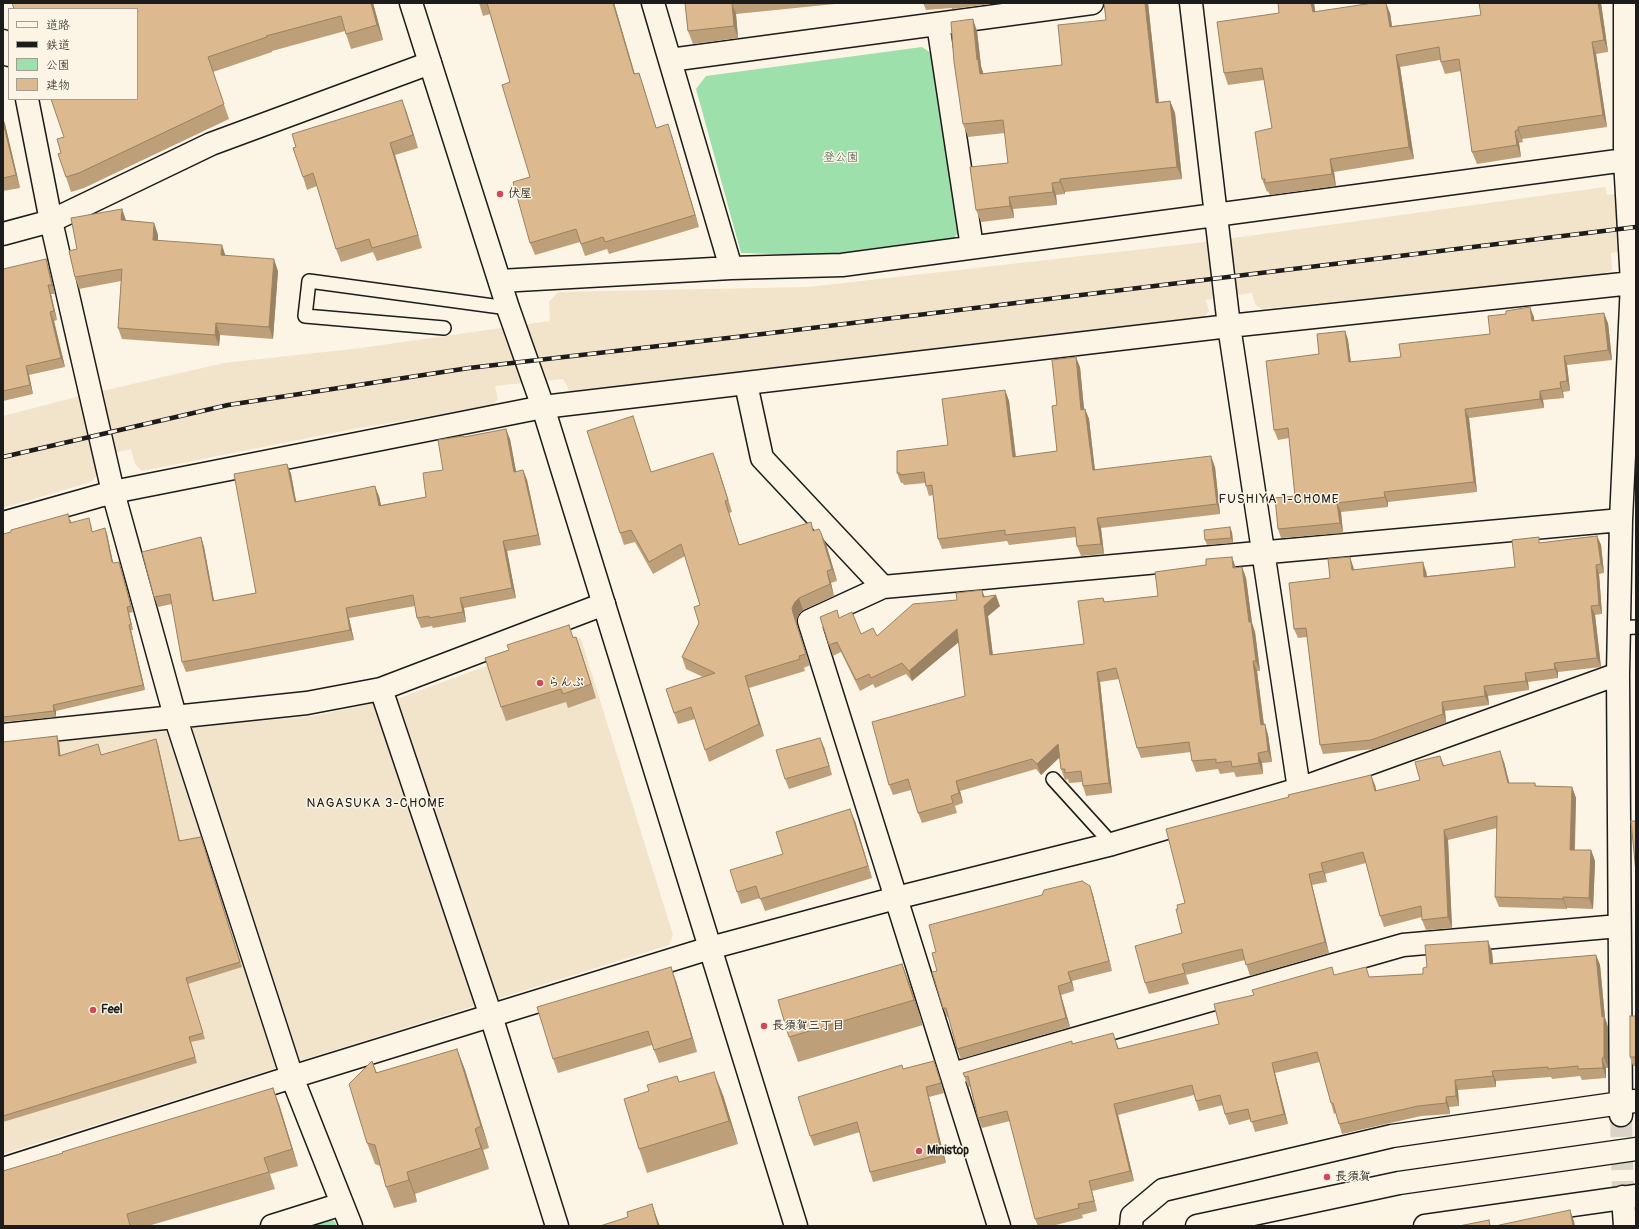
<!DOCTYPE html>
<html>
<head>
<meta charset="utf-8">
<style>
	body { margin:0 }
	#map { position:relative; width:1639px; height:1229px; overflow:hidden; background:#fcf5e5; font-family:Pangolin,"Klee One",sans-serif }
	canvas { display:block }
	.frame { position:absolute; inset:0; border:4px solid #1c1c1c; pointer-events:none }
	.legend { position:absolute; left:8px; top:8px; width:130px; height:92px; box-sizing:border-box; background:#fcf5e5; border:1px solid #a29e95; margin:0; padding:5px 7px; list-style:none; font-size:12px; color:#1c1c1c }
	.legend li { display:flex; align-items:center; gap:8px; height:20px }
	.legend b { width:20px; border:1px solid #a29e95 }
</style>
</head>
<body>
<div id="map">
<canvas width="1639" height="1229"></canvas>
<div class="frame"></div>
<ul class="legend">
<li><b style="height:5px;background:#fcf5e5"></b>道路</li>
<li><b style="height:5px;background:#1c1c1c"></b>鉄道</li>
<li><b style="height:11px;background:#9de0ab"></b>公園</li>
<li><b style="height:11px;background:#dcb98e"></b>建物</li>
</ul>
</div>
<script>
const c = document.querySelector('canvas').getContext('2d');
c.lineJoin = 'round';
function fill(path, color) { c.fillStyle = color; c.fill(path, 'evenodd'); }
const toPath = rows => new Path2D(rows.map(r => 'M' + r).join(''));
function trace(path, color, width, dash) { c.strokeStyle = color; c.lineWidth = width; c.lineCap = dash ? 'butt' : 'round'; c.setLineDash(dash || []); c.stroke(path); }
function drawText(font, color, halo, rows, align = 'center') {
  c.font = font + ' Pangolin,"Klee One",sans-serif'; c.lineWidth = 3; c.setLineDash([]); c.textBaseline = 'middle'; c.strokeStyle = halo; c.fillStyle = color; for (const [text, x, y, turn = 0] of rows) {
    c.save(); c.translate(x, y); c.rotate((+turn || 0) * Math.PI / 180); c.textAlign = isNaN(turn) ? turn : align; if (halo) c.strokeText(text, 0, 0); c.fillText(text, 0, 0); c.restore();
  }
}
const built = toPath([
	[1605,187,1607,195,1636,191,1636,248,1611,253,1612,270,1594,278,1550,285,1374,298,1261,309,1255,304,1252,293,1206,300,1209,311,1203,319,965,349,885,354,570,392,563,379,495,386,498,399,492,406,359,428,142,471,135,464,131,449,94,458,99,474,91,482,3,508,3,416,76,397,224,363,361,348,550,321,549,302,558,292,808,287,1197,243],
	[571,635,581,639,673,935,669,945,3,1154,3,743,157,725,193,727,313,716,402,697]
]);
const green = toPath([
	[922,47,934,55,960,229,953,240,844,256,741,253,696,89,706,76],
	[326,1217,335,1222,337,1226,298,1226]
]);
const minorTunnel = toPath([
	[1621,1115,1623,1197]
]);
const service = toPath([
	[444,328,305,316,309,281,508,308],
	[1619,628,1636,627],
	[1053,779,1112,844]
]);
const minor = toPath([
	[653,3,731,268],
	[1191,3,1229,326,1299,789],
	[938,24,972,247],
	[3,41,9,55],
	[670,60,1092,3],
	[27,99,51,221,113,492,175,716,292,1077,351,1226],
	[1625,160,1632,283],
	[3,234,51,221,211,144,430,63],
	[500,281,731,268,842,265,1625,160,1625,3],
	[746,384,762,458,883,587],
	[3,523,113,492,543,407,1229,326,1632,283,1621,520,1618,674,1621,1115],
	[381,689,491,1016,557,1226],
	[3,735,307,703,381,689,604,604],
	[952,1074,1403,945,1619,926],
	[3,1169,292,1077,710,948,896,898,1112,844,1299,789,1618,674],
	[1623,1197,1625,1226],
	[272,1226,342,1204],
	[999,1226,809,621,883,587,1621,520],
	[1131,1226,1132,1216,1163,1190,1392,1136,1635,1101],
	[1425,1226,1636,1196]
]);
const tertiary = toPath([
	[411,3,508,308,543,407,796,1226],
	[1197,1226,1399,1183,1636,1149]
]);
const rail = toPath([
	[3,457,228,405,469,368,771,333,1636,227]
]);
const wall = toPath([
	[373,3,383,40,351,49,345,31,272,51,272,52,213,72,229,119,84,188,71,192,66,177,61,153,137,9],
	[479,3,614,3,635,74,639,73,643,85,656,128,672,136,699,227,609,254,607,249,585,256,580,242,535,255,530,243,530,177,510,82,490,14,483,16],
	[685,3,835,3,835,4,736,14,738,38,693,44,688,31],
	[923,3,999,3,952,9,952,8,926,10],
	[1104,3,1148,3,1159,102,1170,101,1175,113,1182,179,1065,192,1065,194,1056,195,1057,205,1013,209,1014,218,981,222,976,210,1008,163,1005,133,968,137,963,124,977,31,981,66,983,74,1062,65,1106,20],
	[1314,3,1315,11,1390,13,1392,26,1601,3,1608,52,1596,54,1607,127,1522,139,1523,142,1519,143,1521,157,1477,164,1472,152,1461,71,1445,74,1440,60,1400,67,1414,159,1334,172,1336,186,1270,195,1268,191,1267,192,1262,179,1272,128,1264,80,1228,85,1224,73,1279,13],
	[402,100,418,148,395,155,422,248,377,261,373,252,341,262,336,249,317,186,307,190,303,177],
	[3,118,5,124,20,188,3,191],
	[122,209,126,220,154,223,158,235,158,240,226,255,278,271,273,339,220,335,219,346,122,339,118,328,121,281,79,289,75,277],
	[46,259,49,269,55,294,51,294,57,320,54,321,65,367,29,375,33,394,3,401,3,270],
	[1534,317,1534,321,1608,323,1612,360,1567,365,1570,391,1563,392,1564,398,1543,400,1544,408,1469,418,1477,492,1388,502,1388,507,1341,512,1343,533,1281,538,1278,529,1295,496,1289,438,1278,440,1274,430,1319,354,1345,331,1348,340,1351,362,1401,357,1490,334],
	[1080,367,1084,409,1085,409,1089,419,1095,470,1215,467,1220,514,1101,528,1104,554,1081,556,1077,546,1076,537,1009,545,1007,541,942,549,938,539,933,495,929,496,926,486,925,483,904,485,903,483,901,483,897,473,948,445,1005,390,1009,401,1016,457,1057,451,1057,405],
	[637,428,651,472,717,464,732,512,729,513,739,545,814,531,826,544,837,581,831,583,834,596,803,610,799,614,797,619,797,625,810,665,804,668,805,671,749,688,764,736,709,762,695,719,678,724,674,713,703,677,686,669,682,657,699,623,700,605,685,556,653,574,635,542,624,545,620,533],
	[464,437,510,439,516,472,523,470,527,480,541,545,507,551,516,598,464,608,466,622,433,628,432,626,421,628,417,618,415,606,349,618,354,640,186,672,182,662,172,604,158,607,154,597,201,537,204,547,214,601,256,593,287,464,291,474,296,501,379,496,381,505,426,497],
	[71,520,71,522,91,524,92,532,105,528,107,534,113,563,121,568,133,612,129,613,133,630,131,630,145,690,56,711,56,717,3,722,3,534],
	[1232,532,1233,543,1207,545,1205,540],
	[1597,536,1601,545,1604,573,1599,574,1602,614,1595,615,1601,667,1558,672,1558,678,1528,682,1529,690,1488,696,1489,705,1445,711,1446,723,1374,749,1323,754,1320,745,1307,637,1298,638,1294,629,1330,578,1353,566,1354,569,1426,571,1427,576,1515,567,1541,543],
	[1242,567,1246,578,1252,623,1255,632,1260,671,1257,671,1264,724,1265,724,1268,735,1272,762,1262,763,1263,774,1236,777,1234,772,1220,774,1218,769,1196,772,1192,761,1191,752,1141,758,1137,748,1119,679,1100,682,1112,793,1086,796,1083,786,1082,782,1069,783,1068,779,1065,780,1061,769,1060,757,1041,775,1036,769,960,791,963,803,955,806,957,813,922,823,918,813,911,790,893,795,889,785,965,696,959,642,912,681,906,674,875,688,873,684,860,691,841,652,833,656,829,645,839,618,861,634,877,636,985,597,1000,606,988,616,993,655,1084,644,1103,598,1105,602,1158,596,1236,568],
	[576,637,596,698,568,708,566,702,506,721,501,707,573,638],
	[57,736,59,742,60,755,102,755,158,745,180,841,201,837,242,967,188,984,205,1039,191,1042,197,1063,3,1122,3,742],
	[824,747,832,775,789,789,785,779],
	[1440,756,1444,765,1504,762,1509,783,1535,783,1536,786,1572,787,1576,798,1575,850,1591,850,1595,861,1593,909,1567,908,1567,909,1499,907,1495,897,1497,828,1448,840,1452,928,1426,930,1422,920,1422,917,1384,927,1380,916,1366,863,1325,874,1327,882,1312,885,1329,953,1250,976,1245,960,1186,975,1189,984,1149,994,1145,983,1182,933,1178,909,1185,903,1375,785,1376,791,1420,780],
	[855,821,872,878,765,911,760,898,741,904,737,892,783,854],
	[1090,886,1093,895,1112,971,1072,981,1074,991,1061,995,1070,1027,961,1059,957,1049,949,1017,947,1017,943,1008,937,971,936,952],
	[1488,941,1492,952,1493,963,1596,955,1600,965,1605,1018,1608,1027,1608,1068,1606,1068,1606,1078,1582,1080,1580,1076,1552,1079,1551,1077,1496,1081,1496,1087,1458,1090,1459,1106,1449,1107,1450,1114,1421,1116,1342,1134,1339,1124,1336,1113,1334,1114,1331,1103,1320,1062,1275,1073,1288,1124,1255,1132,1251,1119,1229,1125,1225,1114,1223,1105,1199,1111,1194,1095,1118,1115,1134,1181,1092,1191,1097,1211,1082,1215,1083,1218,1052,1226,1038,1226,1035,1219,1010,1121,982,1128,978,1118,970,1087,968,1087,963,1073,1073,1044,1117,1044,1119,1049,1219,1024,1335,975,1370,977,1423,974,1427,967],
	[902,964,911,988,923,1025,798,1062,789,1037],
	[676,981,697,1052,659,1063,652,1045,558,1073,553,1059],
	[1636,1016,1636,1066,1633,1066,1630,1057],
	[457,1049,465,1070,489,1148,483,1150,489,1169,415,1194,417,1202,394,1208,386,1187,380,1166,375,1164,367,1143,372,1061,377,1073],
	[934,1061,944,1093,929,1097,946,1163,873,1182,870,1172,860,1132,814,1146,810,1136,903,1069],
	[680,1082,723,1095,738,1144,647,1173,639,1149],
	[279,1104,298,1166,270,1174,275,1189,148,1226,3,1226]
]);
const shadedWall = toPath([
	[371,3,373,3,383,40,377,25],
	[613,3,614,3,638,86,634,74],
	[732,3,736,14,738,38,734,26],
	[1145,3,1148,3,1160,115,1156,103],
	[1311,3,1314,3,1317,24,1313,12],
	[1386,3,1390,13,1394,39,1390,27],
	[1598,3,1601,3,1608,52,1604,40],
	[973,19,977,31,981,66,983,72,984,86,980,74,977,60],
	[1592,42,1596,54,1607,127,1603,115],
	[1396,55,1400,67,1414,159,1409,147],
	[639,73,643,85,660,140,656,128],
	[402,100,407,113,418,148,413,135],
	[1170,101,1175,113,1182,179,1177,167],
	[3,118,5,124,20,188,16,175,3,122],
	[668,124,672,136,699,227,695,215],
	[1518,127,1523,142,1518,130],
	[1515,131,1519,143,1521,157,1517,145],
	[390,143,395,155,422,248,418,235],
	[1330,159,1334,172,1336,186,1332,174],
	[1060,179,1065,192,1065,194,1060,182],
	[1052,183,1056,195,1057,205,1053,192],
	[1009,197,1013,209,1014,218,1010,206],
	[122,209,126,221,121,220],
	[154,223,158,235,157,252,153,240],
	[222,245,226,257,221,255],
	[46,259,49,269,55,294,52,285],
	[274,259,278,271,273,339,269,327],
	[48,285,51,294,57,320,54,311],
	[1530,307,1534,317,1535,331,1532,321],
	[50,312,54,321,65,367,61,358],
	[1604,313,1608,323,1612,360,1608,350],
	[216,323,220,335,219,346,215,335],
	[1345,331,1348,340,1352,372,1349,362],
	[1564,356,1567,365,1570,391,1567,381],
	[1076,357,1080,367,1085,420,1081,410],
	[26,366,29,375,33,394,30,385],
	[1560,382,1563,392,1564,398,1561,388],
	[1005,390,1009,401,1017,468,1013,457],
	[1540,391,1543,400,1544,408,1540,399],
	[1085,409,1089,419,1096,481,1093,470],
	[1465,409,1469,418,1477,492,1474,482],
	[506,429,510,439,518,482,514,472],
	[713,453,717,464,732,512,728,500],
	[1211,456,1215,467,1220,514,1217,504],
	[287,464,291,474,298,512,295,502],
	[523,470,527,480,541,545,538,535],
	[375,486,379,496,383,516,379,506],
	[1384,492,1388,502,1388,507,1385,497],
	[1337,503,1341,512,1343,533,1340,523],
	[1097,518,1101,528,1104,554,1101,544],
	[1230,527,1232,532,1233,543,1231,538],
	[105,528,107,534,114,567,112,562],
	[821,533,826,544,837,581,832,569],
	[1597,536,1601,545,1604,573,1601,564],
	[201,537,204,547,216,611,213,601],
	[503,541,507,551,516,598,512,588],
	[1232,557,1236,568,1237,579,1233,568],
	[1350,557,1353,566,1355,579,1352,570],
	[119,562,121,568,133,612,131,606],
	[1423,562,1426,571,1428,586,1424,577],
	[1596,565,1599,574,1602,614,1599,605],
	[1242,567,1246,578,1252,623,1255,632,1260,671,1256,661,1249,622],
	[827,571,831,583,834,596,830,584],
	[982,590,986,600,996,595,1000,606,988,616,994,665,990,655],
	[460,598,464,608,466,622,463,612],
	[799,598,803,610,799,614,797,619,797,625,810,665,793,613,792,608,795,602],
	[1591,606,1595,615,1601,667,1597,658],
	[127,607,129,613,133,630,131,624],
	[346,608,349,618,354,640,350,630],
	[129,625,131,630,145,690,143,685],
	[957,629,961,640,912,681,909,671],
	[576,637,581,651,596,698,591,684],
	[1253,661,1257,671,1265,735,1261,725],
	[1554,663,1558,672,1558,678,1555,669],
	[1097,672,1100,682,1112,793,1109,783],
	[1525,673,1528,682,1529,690,1526,681],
	[745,676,749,688,764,736,759,724],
	[1484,686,1488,696,1489,705,1485,696],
	[1442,702,1445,711,1446,723,1443,714],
	[53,705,56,711,56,717,54,711],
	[1265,724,1268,735,1272,762,1268,751],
	[57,736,59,742,61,761,59,756],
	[820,738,824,747,832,775,829,766],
	[156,739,158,745,181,847,179,841],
	[1058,744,1062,755,1041,775,1037,764],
	[1500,751,1504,762,1512,793,1508,783],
	[1258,753,1262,763,1263,774,1259,763],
	[1371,775,1375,785,1379,802,1375,791],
	[956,781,960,791,963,803,959,793],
	[1572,787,1576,798,1574,861,1570,850],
	[850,809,855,821,872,878,868,866],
	[1444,830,1448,840,1452,928,1448,917],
	[1591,850,1595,861,1593,909,1589,898],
	[1321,863,1325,874,1327,882,1323,871],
	[1309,874,1312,885,1329,953,1325,942],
	[1090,886,1093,895,1112,971,1109,961],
	[1563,897,1567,908,1567,909,1563,899],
	[1488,941,1492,952,1494,974,1490,964],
	[1596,955,1600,965,1605,1018,1608,1027,1608,1068,1604,1058,1602,1017],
	[902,964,911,988,923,1025,914,1000],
	[671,967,676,981,697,1052,692,1038],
	[1068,972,1072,981,1074,991,1071,982],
	[1058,986,1061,995,1070,1027,1066,1018],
	[457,1049,465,1070,489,1148,481,1126],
	[1602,1058,1606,1068,1606,1078,1603,1068],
	[1272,1063,1275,1073,1288,1124,1284,1114],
	[1492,1071,1496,1081,1496,1087,1493,1076],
	[714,1072,723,1095,738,1144,729,1121],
	[1455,1080,1458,1090,1459,1106,1456,1096],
	[926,1087,929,1097,946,1163,942,1154],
	[273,1088,279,1104,298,1166,292,1149],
	[1446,1097,1449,1107,1450,1114,1446,1103],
	[1114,1104,1118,1115,1134,1181,1130,1171],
	[475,1129,483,1150,489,1169,481,1148],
	[407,1172,415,1194,417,1202,409,1180],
	[1089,1181,1092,1191,1097,1211,1094,1201],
	[652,1204,658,1221,660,1226,658,1226],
	[1570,1210,1574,1221,1575,1226,1573,1226]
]);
const building = toPath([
	[12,3,371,3,377,25,346,34,341,16,266,36,267,37,208,57,224,104,79,173,66,177,58,154,61,153,57,139,64,137,51,99,137,99,137,9,14,9,12,3],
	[487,3,613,3,634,74,639,73,656,128,668,124,695,215,605,242,603,237,581,244,576,229,530,243,513,182,530,177,502,85,510,82,487,3],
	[685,3,732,3,734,26,688,31,685,3],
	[1104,3,1145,3,1156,103,1170,101,1177,167,1060,179,1060,182,1052,183,1053,192,1009,197,1010,206,976,210,970,167,1008,163,1003,120,963,124,954,62,951,22,973,19,977,60,978,59,980,74,1062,65,1058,25,1106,20,1104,3],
	[1278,3,1311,3,1313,12,1373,3,1386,3,1390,27,1481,15,1479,3,1598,3,1604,40,1592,42,1603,115,1518,127,1518,130,1515,131,1517,145,1472,152,1459,59,1441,62,1439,47,1396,55,1409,147,1330,159,1332,174,1265,183,1265,179,1262,179,1255,132,1272,128,1262,68,1224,73,1217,22,1279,13,1278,3],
	[402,100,413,135,390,143,418,235,372,248,369,239,336,249,313,173,303,177,293,148,296,147,292,134,402,100],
	[3,122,16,175,3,178,3,122],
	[122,209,121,220,154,223,153,240,222,245,221,255,274,259,269,327,216,323,215,335,118,328,122,269,75,277,69,251,77,249,71,218,122,209],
	[46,259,52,285,48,285,54,311,50,312,61,358,26,366,30,385,3,391,3,269,46,259],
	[1530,307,1532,321,1604,313,1608,350,1564,356,1567,381,1560,382,1561,388,1540,391,1540,399,1465,409,1474,482,1384,492,1385,497,1337,503,1340,523,1278,529,1275,498,1295,496,1288,428,1274,430,1266,361,1319,354,1317,334,1345,331,1349,362,1401,357,1399,344,1490,334,1488,316,1506,314,1506,311,1530,307],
	[1076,357,1081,410,1085,409,1093,470,1211,456,1217,504,1097,518,1101,544,1077,546,1075,527,1005,535,1005,530,938,539,932,485,926,486,924,472,900,475,900,473,897,473,897,451,948,445,942,399,1005,390,1013,457,1057,451,1052,406,1057,405,1052,360,1076,357],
	[633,416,651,472,713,453,728,500,725,501,739,545,811,522,813,531,819,529,821,533,832,569,827,571,830,584,799,598,795,602,792,608,793,613,806,654,799,656,800,659,745,676,759,724,705,750,691,707,674,713,666,689,715,673,682,657,699,623,694,607,700,605,681,544,649,562,631,530,620,533,587,431,633,416],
	[506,429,514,472,523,470,538,535,503,541,512,588,460,598,463,612,429,618,429,616,417,618,413,595,346,608,350,630,182,662,170,594,154,597,142,552,201,537,213,601,256,593,234,474,287,464,295,502,375,486,379,506,426,497,423,473,443,470,438,440,463,436,464,437,506,429],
	[68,514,70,523,89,518,92,532,105,528,112,562,114,563,119,562,131,606,127,607,131,624,129,625,143,685,53,705,54,711,3,717,3,534,11,532,11,530,68,514],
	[1230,527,1231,538,1205,540,1204,530,1230,527],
	[1597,536,1601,564,1596,565,1599,605,1591,606,1597,658,1554,663,1555,669,1525,673,1526,681,1484,686,1485,696,1442,702,1443,714,1371,740,1320,745,1306,628,1294,629,1289,583,1330,578,1328,559,1350,557,1352,570,1423,562,1424,577,1515,567,1512,540,1539,537,1539,543,1597,536],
	[1232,557,1233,568,1242,567,1249,622,1251,622,1256,661,1253,661,1261,725,1265,724,1268,751,1258,753,1259,763,1232,767,1231,761,1216,763,1216,759,1192,761,1189,742,1137,748,1116,668,1097,672,1109,783,1083,786,1081,771,1065,773,1065,769,1061,769,1058,744,1037,764,1032,759,956,781,959,793,951,796,953,803,918,813,908,779,889,785,872,722,965,696,957,629,909,671,902,663,871,678,869,674,856,680,837,642,829,645,820,617,837,610,839,618,852,612,861,634,873,628,877,636,913,604,957,600,956,593,982,590,983,597,996,595,984,606,990,655,1084,644,1078,601,1103,598,1104,602,1158,596,1155,572,1206,565,1206,559,1232,557],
	[569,625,573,638,576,637,591,684,563,694,561,689,501,707,485,658,509,650,507,645,569,625],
	[57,736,59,756,98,744,101,755,156,739,179,841,201,837,240,962,186,978,203,1033,189,1037,195,1057,3,1116,3,742,57,736],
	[820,738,829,766,785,779,776,750,820,738],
	[1500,751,1508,783,1535,783,1535,786,1572,787,1570,850,1591,850,1589,898,1563,897,1563,899,1495,897,1497,816,1444,830,1448,917,1422,920,1421,906,1380,916,1363,852,1321,863,1323,871,1309,874,1325,942,1246,965,1242,949,1182,964,1185,973,1145,983,1135,946,1182,933,1176,909,1178,909,1177,905,1185,903,1166,829,1289,797,1288,795,1371,775,1375,791,1420,780,1415,762,1440,756,1443,766,1500,751],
	[850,809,868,866,760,899,756,886,737,892,730,870,783,854,776,832,850,809],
	[1631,821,1636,821,1636,873,1631,821],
	[1082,881,1090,886,1109,961,1068,972,1071,982,1058,986,1066,1018,957,1049,946,1008,943,1008,932,972,937,971,932,953,936,952,929,925,1042,895,1044,890,1082,881],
	[1488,941,1490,964,1596,955,1602,1017,1604,1016,1604,1058,1602,1058,1603,1068,1578,1069,1578,1066,1548,1069,1548,1067,1492,1071,1493,1076,1455,1080,1456,1096,1446,1097,1446,1103,1418,1106,1339,1124,1333,1103,1331,1103,1317,1052,1272,1063,1284,1114,1251,1122,1248,1109,1225,1114,1220,1095,1196,1101,1192,1085,1114,1104,1130,1171,1089,1181,1094,1201,1078,1204,1079,1208,1035,1219,1007,1111,978,1118,968,1076,965,1077,963,1073,1072,1041,1072,1044,1113,1033,1118,1049,1219,1024,1214,1004,1254,995,1252,990,1332,967,1334,975,1366,967,1369,977,1423,974,1423,968,1427,967,1425,945,1488,941],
	[902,964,914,1000,789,1037,778,1000,902,964],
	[671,967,692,1038,654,1050,648,1031,553,1059,537,1007,671,967],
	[1630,1016,1636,1016,1636,1057,1630,1057,1630,1016],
	[457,1049,481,1126,475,1129,481,1148,407,1172,409,1180,386,1187,375,1145,367,1143,349,1084,372,1061,376,1073,457,1049],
	[934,1061,941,1083,926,1087,942,1154,870,1172,857,1122,810,1136,798,1097,902,1065,903,1069,934,1061],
	[714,1072,729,1121,639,1149,624,1099,649,1091,647,1085,677,1076,679,1082,714,1072],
	[273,1088,292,1149,264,1158,269,1172,127,1214,130,1226,3,1226,3,1171,63,1153,62,1152,273,1088],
	[652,1204,658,1226,600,1226,628,1217,627,1212,652,1204],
	[1570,1210,1573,1226,1495,1226,1570,1210],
	[1489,1220,1490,1226,1459,1226,1489,1220]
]);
const markers = [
	[500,194,4,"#d1495b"],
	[540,683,4,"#d1495b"],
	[93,1010,4,"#d1495b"],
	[764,1026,4,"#d1495b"],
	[919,1151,4,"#d1495b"],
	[1327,1177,4,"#d1495b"]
];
const parkNames = [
	["登公園",841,158]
];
const poiNames = [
	["伏屋",508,194],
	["らんぷ",548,683],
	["Feel",101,1010],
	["長須賀三丁目",772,1026],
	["Ministop",927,1151],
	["長須賀",1335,1177]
];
const neighbourhoodNames = [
	["FUSHIYA 1-CHOME",1279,500],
	["NAGASUKA 3-CHOME",376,804]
];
fill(built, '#f2e3cb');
fill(green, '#9de0ab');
trace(minorTunnel, '#dad4c7', 22, [22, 11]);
trace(service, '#1c1c1c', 16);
trace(minor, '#1c1c1c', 25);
trace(tertiary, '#1c1c1c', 25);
trace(service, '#fcf5e5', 13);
trace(minor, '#fcf5e5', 22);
trace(tertiary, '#fcf5e5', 22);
trace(rail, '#1c1c1c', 4.5);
trace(rail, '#fcf5e5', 3, [9]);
fill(wall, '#bd9f7a');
fill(shadedWall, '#9a8263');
fill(building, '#dcb98e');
trace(building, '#9a8263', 1);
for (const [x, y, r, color] of markers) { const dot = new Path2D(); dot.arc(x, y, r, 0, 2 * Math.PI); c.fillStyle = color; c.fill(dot); trace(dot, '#fcf5e5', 1.5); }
drawText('12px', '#435747', '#fcf5e5', parkNames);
drawText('bold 12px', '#1c1c1c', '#fcf5e5', poiNames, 'left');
c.letterSpacing = '1px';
drawText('13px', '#1c1c1c', '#fcf5e5', neighbourhoodNames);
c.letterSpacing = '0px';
</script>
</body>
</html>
